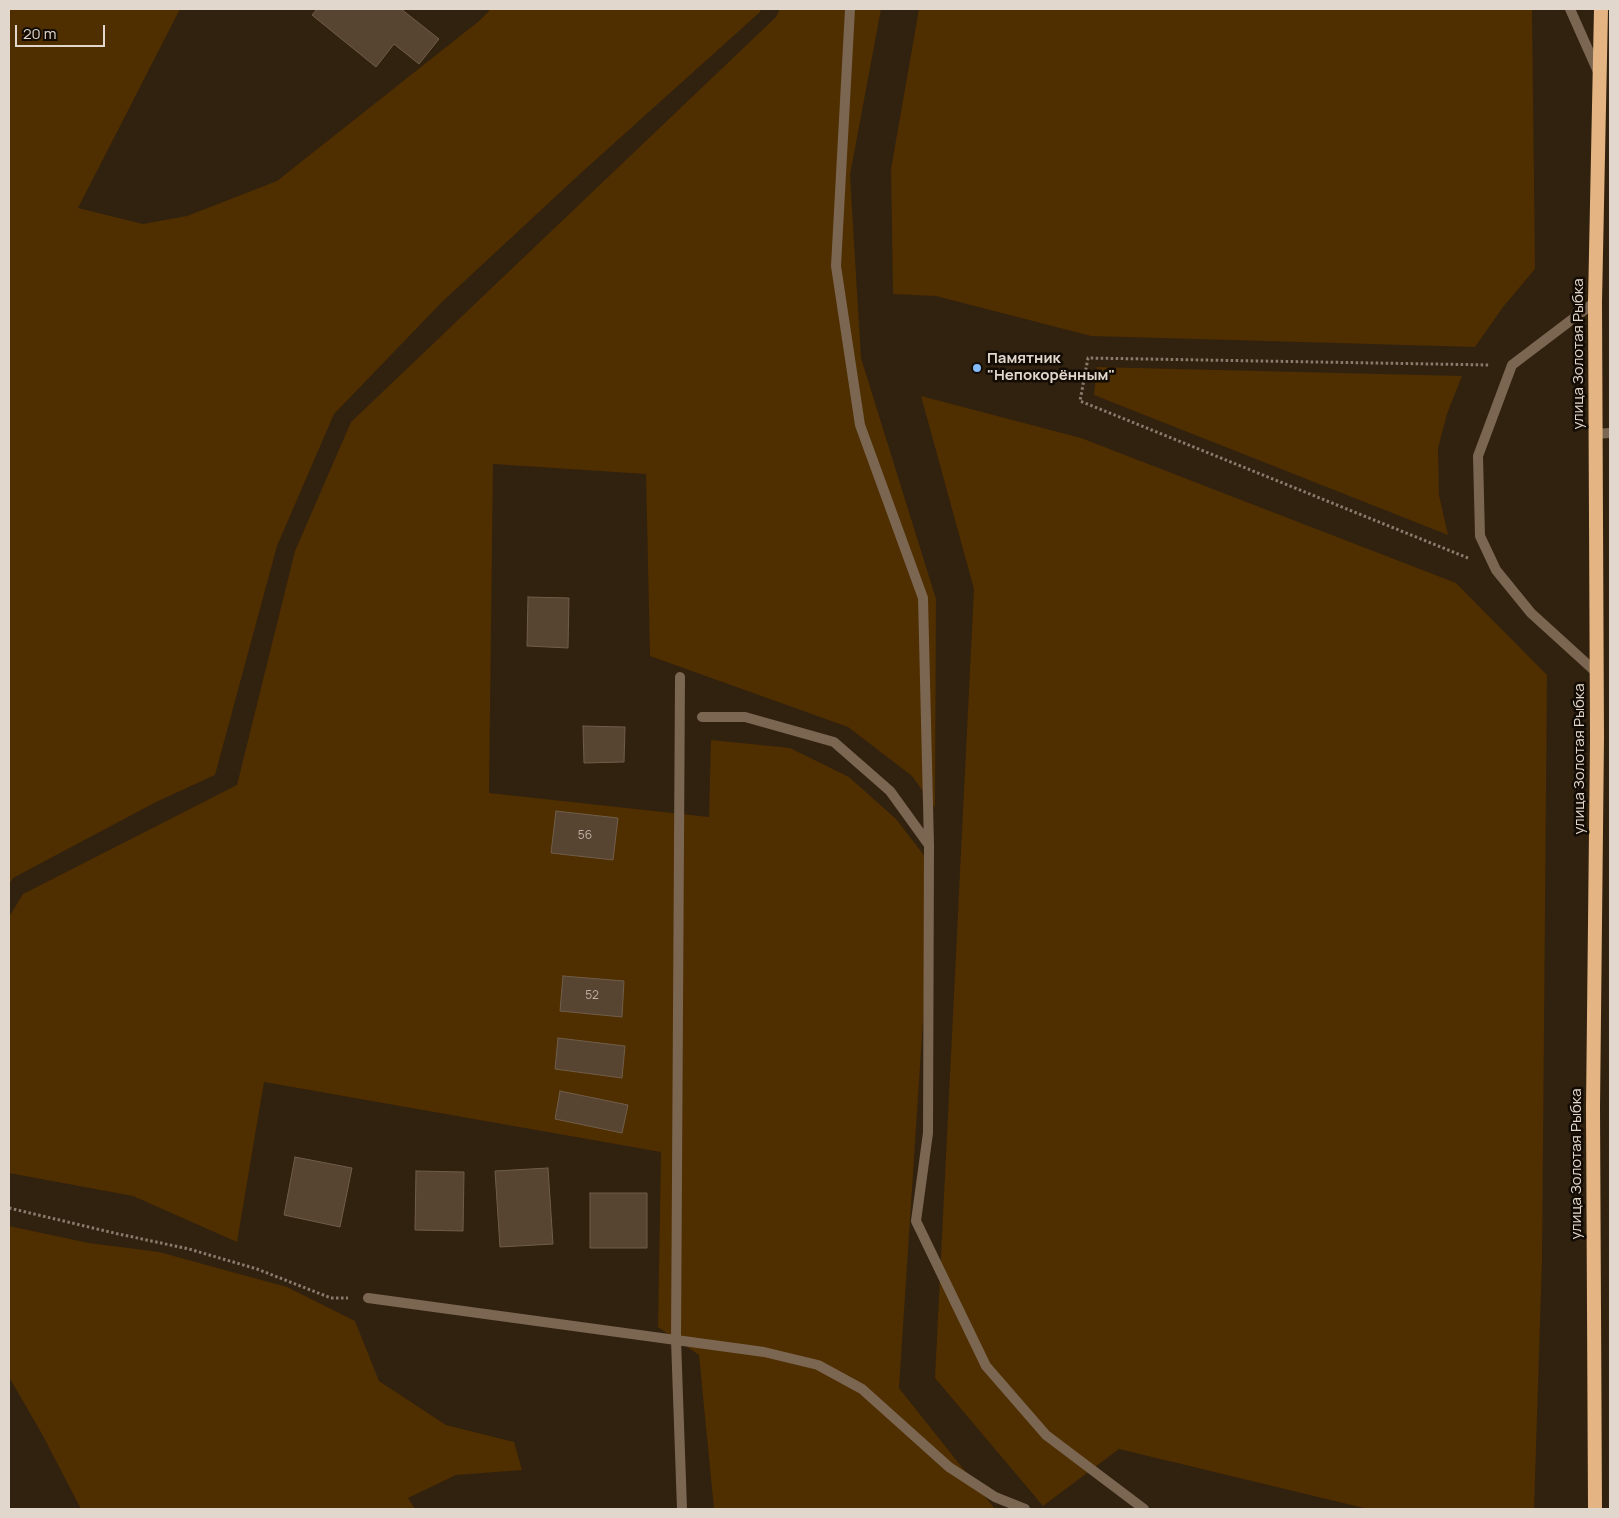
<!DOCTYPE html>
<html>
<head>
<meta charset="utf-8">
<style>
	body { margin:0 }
	#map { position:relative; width:1619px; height:1518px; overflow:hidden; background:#31210f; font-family:Manrope,sans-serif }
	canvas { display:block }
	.frame { position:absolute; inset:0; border:10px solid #e2d7cc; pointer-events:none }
	.scale { position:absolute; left:15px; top:25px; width:90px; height:22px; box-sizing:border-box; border:2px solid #e2d7cc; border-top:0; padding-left:6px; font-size:15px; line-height:18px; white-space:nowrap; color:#e2d7cc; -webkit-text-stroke:4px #130c05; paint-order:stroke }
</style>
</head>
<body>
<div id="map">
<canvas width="1619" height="1518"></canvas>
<div class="frame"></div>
<div class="scale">20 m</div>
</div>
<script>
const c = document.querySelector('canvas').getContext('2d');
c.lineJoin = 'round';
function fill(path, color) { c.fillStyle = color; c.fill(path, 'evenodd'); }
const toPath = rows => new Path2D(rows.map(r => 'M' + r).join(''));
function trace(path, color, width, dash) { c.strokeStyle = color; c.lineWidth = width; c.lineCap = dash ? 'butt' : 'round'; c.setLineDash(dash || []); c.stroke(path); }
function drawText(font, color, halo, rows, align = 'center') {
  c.font = font + ' Manrope,sans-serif'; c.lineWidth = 5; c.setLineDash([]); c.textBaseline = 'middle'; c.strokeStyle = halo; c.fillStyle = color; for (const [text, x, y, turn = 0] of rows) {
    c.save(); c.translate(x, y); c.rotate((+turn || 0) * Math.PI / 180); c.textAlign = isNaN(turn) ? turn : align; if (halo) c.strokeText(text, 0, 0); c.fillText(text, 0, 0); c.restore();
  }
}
const green = toPath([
	[9,9,180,9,78,208,143,224,187,216,277,181,479,21,491,9,761,9,760,12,582,172,442,302,334,414,277,546,215,775,156,802,13,878,9,884],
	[780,9,881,9,850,175,861,358,936,599,935,808,912,776,848,727,650,656,646,474,493,464,489,793,709,817,711,740,790,748,849,777,896,819,933,867,899,1388,995,1509,714,1509,699,1355,658,1327,661,1152,264,1082,237,1242,133,1196,9,1173,9,917,23,894,237,785,295,551,351,422,776,17],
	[919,9,1532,9,1535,269,1503,307,1475,347,1091,336,936,296,893,294,891,169],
	[1097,367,1462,376,1447,414,1438,448,1439,495,1448,535,1094,395],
	[921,396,1081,438,1456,583,1547,675,1542,1261,1534,1509,1368,1509,1119,1449,1043,1506,935,1378,974,589],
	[9,1226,89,1243,159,1252,287,1287,355,1321,379,1381,446,1425,514,1442,522,1470,456,1475,408,1498,415,1509,81,1509,42,1434,9,1377]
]);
const building = toPath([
	[317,9,401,9,439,39,419,64,394,44,376,67,312,15,317,9],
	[528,597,569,598,568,648,527,646,528,597],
	[583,726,625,727,624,762,584,763,583,726],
	[556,811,618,818,613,860,551,853,556,811],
	[563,976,624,981,622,1017,560,1011,563,976],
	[558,1038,625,1046,622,1078,555,1069,558,1038],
	[560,1091,628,1105,622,1133,555,1119,560,1091],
	[295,1157,352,1168,340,1227,284,1215,295,1157],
	[548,1168,553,1244,500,1247,495,1171,548,1168],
	[416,1171,464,1172,463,1231,415,1230,416,1171],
	[590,1193,647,1193,647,1248,590,1248,590,1193]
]);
const path = toPath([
	[1468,558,1080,401,1088,358,1490,365],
	[9,1208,114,1233,189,1249,257,1269,331,1298,348,1298]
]);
const service = toPath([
	[850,9,836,266,860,425,923,598,929,845,928,1133,916,1221,986,1366,1046,1435,1144,1509],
	[1570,9,1599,74],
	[1595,302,1512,365,1478,456,1480,536,1496,570,1531,613,1597,673],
	[1595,434,1610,433],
	[680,677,676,1340,682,1509],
	[702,717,745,717,834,742,890,791,929,845],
	[368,1298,764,1352,818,1365,862,1389,949,1467,995,1497,1025,1509]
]);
const trunk = toPath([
	[1595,1509,1593,1108,1597,738,1595,302,1601,9]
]);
const markers = [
	[977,368,5,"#84bcfb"]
];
const numberNames = [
	["56",585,836],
	["52",592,996]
];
const streetNames = [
	["улица Золотая Рыбка",1579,354,-90],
	["улица Золотая Рыбка",1580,759,-90],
	["улица Золотая Рыбка",1577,1164,-90]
];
const poiNames = [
	["Памятник",987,359],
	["\"Непокорённым\"",987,376]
];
fill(green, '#4f2e00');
fill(building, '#574532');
trace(building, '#705d49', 1);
trace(path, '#897b6d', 3, [2.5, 2.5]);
trace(service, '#7b6651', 10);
trace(trunk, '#e4b582', 14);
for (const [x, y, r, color] of markers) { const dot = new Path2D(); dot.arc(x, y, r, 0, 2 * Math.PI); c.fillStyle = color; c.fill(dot); trace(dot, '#130c05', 2); }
drawText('12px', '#bfb2a6', null, numberNames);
drawText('15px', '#e2d7cc', '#130c05', streetNames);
drawText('bold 15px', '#e2d7cc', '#130c05', poiNames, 'left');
</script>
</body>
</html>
